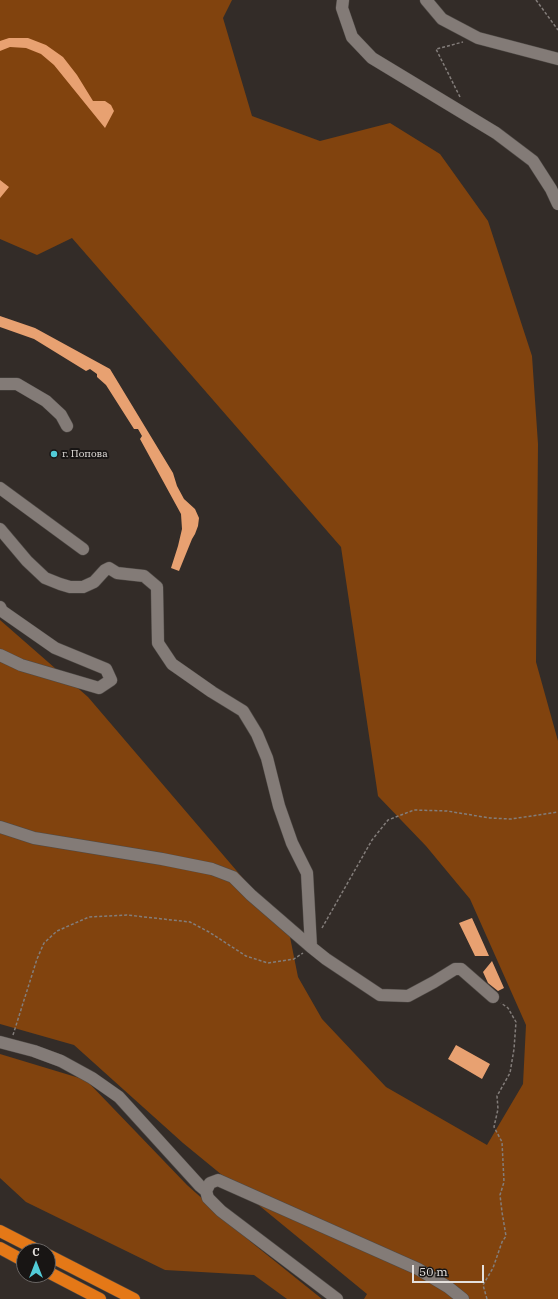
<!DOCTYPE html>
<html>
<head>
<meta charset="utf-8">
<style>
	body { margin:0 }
	#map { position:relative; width:558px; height:1299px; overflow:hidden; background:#332c28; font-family:"IBM Plex Serif",serif }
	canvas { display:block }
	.north { position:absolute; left:16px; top:1243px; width:40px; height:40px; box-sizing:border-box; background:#181514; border:1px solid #6a6664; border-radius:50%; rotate:0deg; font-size:11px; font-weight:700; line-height:16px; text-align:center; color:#e4e0dd }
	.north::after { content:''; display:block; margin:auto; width:14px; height:18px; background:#52cbd7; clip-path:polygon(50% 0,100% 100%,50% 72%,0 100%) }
	.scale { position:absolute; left:412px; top:1265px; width:72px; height:18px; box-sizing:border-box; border:2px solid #e4e0dd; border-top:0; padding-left:5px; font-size:12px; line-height:14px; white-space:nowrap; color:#e4e0dd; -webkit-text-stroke:3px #181514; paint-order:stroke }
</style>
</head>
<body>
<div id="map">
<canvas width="558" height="1299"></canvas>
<div class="north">С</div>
<div class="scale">50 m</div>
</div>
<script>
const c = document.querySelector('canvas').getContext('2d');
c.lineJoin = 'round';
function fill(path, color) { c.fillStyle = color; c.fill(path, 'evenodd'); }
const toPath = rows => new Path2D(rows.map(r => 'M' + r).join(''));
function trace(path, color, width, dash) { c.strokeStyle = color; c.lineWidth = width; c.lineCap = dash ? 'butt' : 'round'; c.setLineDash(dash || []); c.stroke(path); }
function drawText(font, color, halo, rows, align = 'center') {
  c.font = font + ' "IBM Plex Serif",serif'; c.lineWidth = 4; c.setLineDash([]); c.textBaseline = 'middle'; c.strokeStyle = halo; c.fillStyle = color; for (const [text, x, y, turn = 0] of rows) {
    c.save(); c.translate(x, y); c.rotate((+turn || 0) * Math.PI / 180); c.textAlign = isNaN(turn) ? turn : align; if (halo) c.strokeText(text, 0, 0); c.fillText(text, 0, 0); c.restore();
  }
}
const green = toPath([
	[0,0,232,0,223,18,252,116,320,141,390,123,440,154,488,221,532,356,538,444,536,662,558,741,558,1299,364,1299,367,1294,183,1143,74,1045,0,1024,0,620,88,697,289,932,298,977,322,1019,386,1087,487,1145,523,1084,526,1025,470,899,426,846,378,796,341,547,72,238,37,255,0,239],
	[0,1054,86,1080,187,1185,251,1242,322,1299,287,1299,254,1275,165,1270,26,1202,0,1178]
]);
const building = toPath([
	[9,38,28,38,46,45,63,57,77,75,93,101,105,101,111,105,114,111,105,128,54,65,41,54,26,48,10,47,0,51,0,41],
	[0,180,9,187,0,198],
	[0,316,35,328,110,369,173,473,177,486,184,499,195,509,199,518,198,526,195,534,192,539,179,571,171,568,178,546,182,529,181,514,140,439,142,436,138,429,134,429,106,385,97,377,97,374,90,369,86,371,34,339,0,327],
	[472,918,489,956,475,956,459,923],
	[492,961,504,988,498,991,488,983,483,972],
	[456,1045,490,1064,482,1079,448,1059]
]);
const path = toPath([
	[536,0,558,30],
	[460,97,436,49,463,42],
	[322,928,372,840,388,820,414,810,447,811,490,818,511,819,558,812],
	[13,1035,37,959,44,943,57,931,89,917,127,915,190,922,209,932,246,956,268,963,294,959,303,953],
	[487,1299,483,1285,493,1268,502,1242,506,1236,502,1212,500,1195,504,1182,502,1142,494,1127,498,1109,497,1096,510,1073,514,1049,516,1022,508,1008,501,1003]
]);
const minor = toPath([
	[343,0,342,8,352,37,372,58,496,133,533,161,551,189,558,204],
	[426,0,442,19,478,38,558,59],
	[0,384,17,384,46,401,61,415,67,426],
	[0,488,83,549],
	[0,529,27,561,45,578,60,584,70,587,83,587,94,582,105,570,109,568,117,573,144,576,157,587,158,643,172,664,212,692,243,711,257,734,267,758,279,806,292,843,307,873,311,947,326,959,380,995,408,996,434,982,455,969,461,969,493,997],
	[0,607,2,611,55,648,106,669,111,680,99,688,21,665,0,655],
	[0,827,34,838,162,859,212,869,233,877,251,895,311,947],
	[0,1042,34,1051,61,1061,92,1078,119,1097,200,1186,206,1191,208,1198,221,1211,337,1299],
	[206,1191,210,1183,218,1180,418,1269,448,1287,463,1299]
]);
const highway = toPath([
	[0,1231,39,1251],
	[0,1248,24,1261],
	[48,1255,134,1299],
	[48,1272,100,1299]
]);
const markers = [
	[54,454,4,"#52cbd7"]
];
const poiNames = [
	["г. Попова",62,454]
];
fill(green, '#81430e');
fill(building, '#e8a171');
trace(minor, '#4f4a46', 13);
trace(highway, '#4f4a46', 13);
trace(path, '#837d7a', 1.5, [3, 2]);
trace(minor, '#837b77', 12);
trace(highway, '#e47817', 12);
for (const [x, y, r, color] of markers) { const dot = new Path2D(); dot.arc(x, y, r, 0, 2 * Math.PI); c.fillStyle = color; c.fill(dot); trace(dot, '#181514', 1.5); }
drawText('10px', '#e4e0dd', '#181514', poiNames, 'left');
</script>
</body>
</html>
